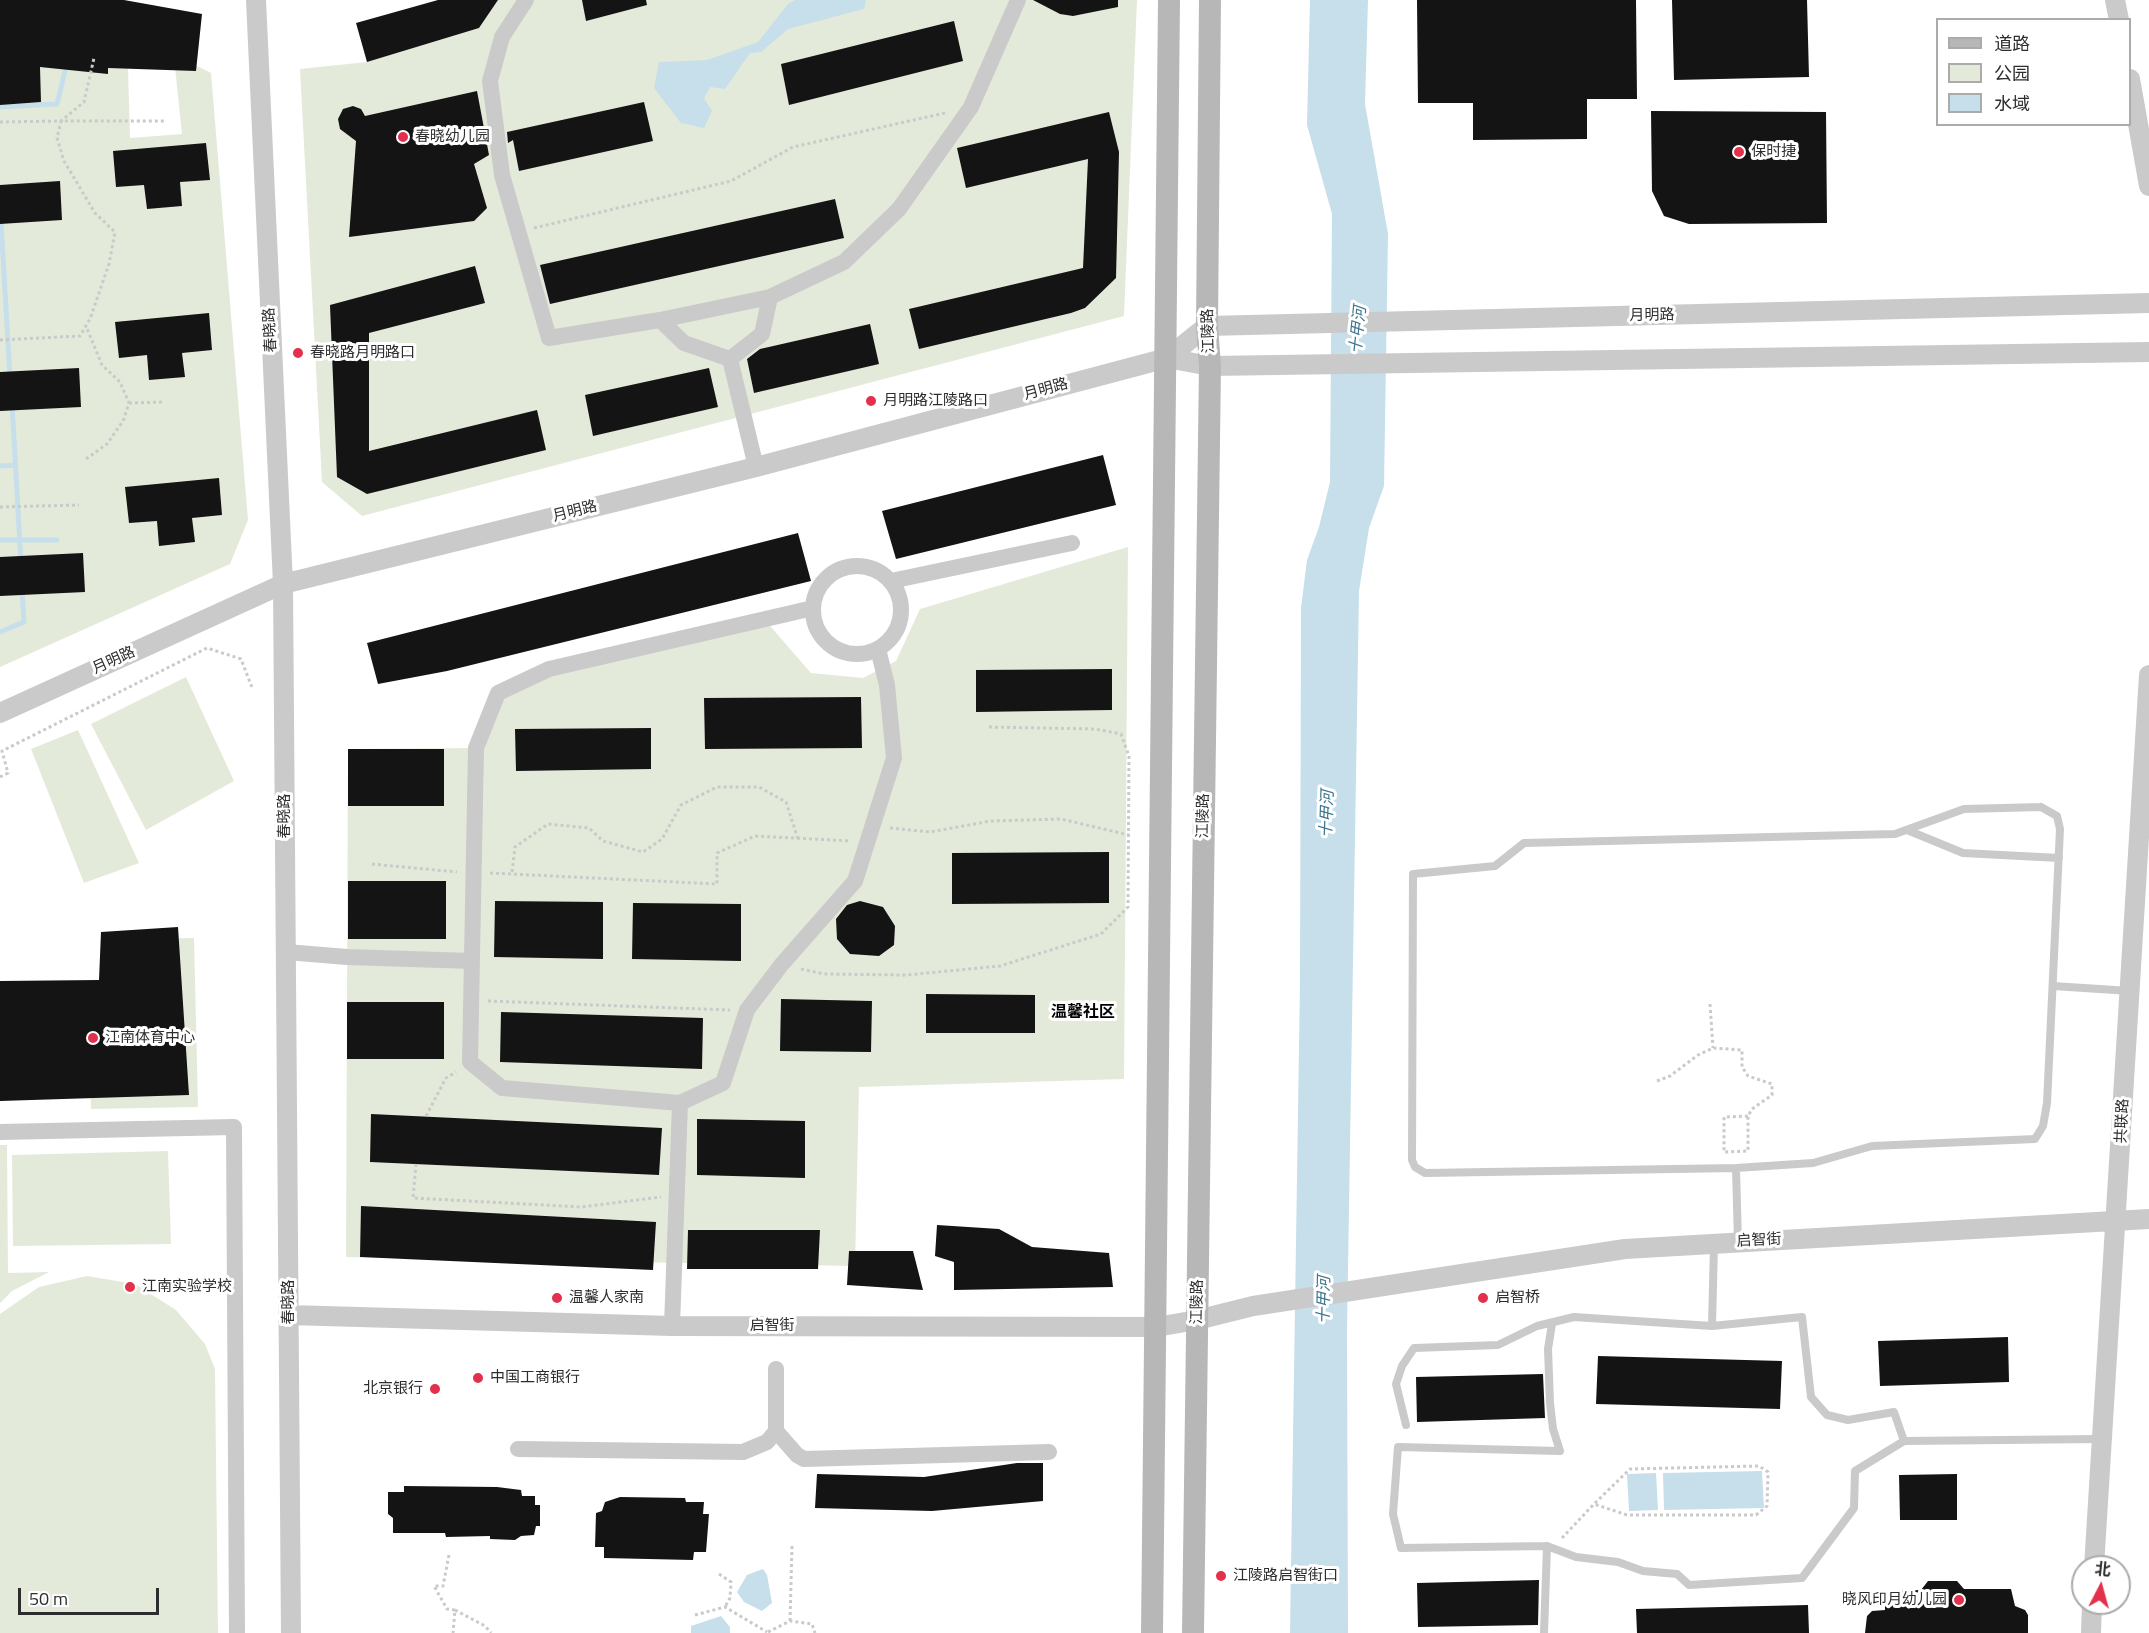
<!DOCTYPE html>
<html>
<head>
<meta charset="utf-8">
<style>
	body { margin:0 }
	#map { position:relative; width:2149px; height:1633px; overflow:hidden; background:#fff; font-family:"Titillium Web","Noto Sans SC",sans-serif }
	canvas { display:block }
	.legend { position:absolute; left:1936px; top:18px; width:195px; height:108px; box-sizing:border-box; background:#fff; border:2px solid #ababab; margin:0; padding:8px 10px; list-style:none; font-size:18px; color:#2d2d2d }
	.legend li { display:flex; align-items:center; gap:12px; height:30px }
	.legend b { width:30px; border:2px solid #ababab }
	.north { position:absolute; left:2071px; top:1555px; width:60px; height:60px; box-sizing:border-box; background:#fff; border:2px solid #ababab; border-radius:50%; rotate:6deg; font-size:16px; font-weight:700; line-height:24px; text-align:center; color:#2d2d2d }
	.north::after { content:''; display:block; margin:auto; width:21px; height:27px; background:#e3304c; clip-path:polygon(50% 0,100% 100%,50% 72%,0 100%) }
	.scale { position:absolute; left:18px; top:1588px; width:141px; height:27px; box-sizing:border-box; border:3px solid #2d2d2d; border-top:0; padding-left:8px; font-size:18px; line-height:21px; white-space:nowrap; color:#2d2d2d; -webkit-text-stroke:4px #fff; paint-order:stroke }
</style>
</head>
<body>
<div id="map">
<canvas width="2149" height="1633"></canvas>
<ul class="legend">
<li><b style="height:8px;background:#b7b7b7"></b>道路</li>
<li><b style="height:16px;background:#e4eada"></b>公园</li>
<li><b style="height:16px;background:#c6dfea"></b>水域</li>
</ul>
<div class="north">北</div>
<div class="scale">50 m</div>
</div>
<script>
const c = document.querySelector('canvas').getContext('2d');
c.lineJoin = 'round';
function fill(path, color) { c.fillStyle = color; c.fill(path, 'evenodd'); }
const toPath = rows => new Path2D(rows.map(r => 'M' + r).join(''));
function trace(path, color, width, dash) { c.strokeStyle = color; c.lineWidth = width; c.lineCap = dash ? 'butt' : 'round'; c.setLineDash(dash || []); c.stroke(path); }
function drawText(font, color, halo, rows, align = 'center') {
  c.font = font + ' "Titillium Web","Noto Sans SC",sans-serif'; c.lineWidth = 6; c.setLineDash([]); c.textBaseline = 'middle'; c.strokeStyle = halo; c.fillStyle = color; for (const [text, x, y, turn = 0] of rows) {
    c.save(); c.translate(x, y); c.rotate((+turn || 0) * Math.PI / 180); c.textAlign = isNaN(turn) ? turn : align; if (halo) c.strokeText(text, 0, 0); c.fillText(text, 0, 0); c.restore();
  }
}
const green = toPath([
	[498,0,1137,0,1124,316,362,516,322,482,300,69,367,62,479,28],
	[0,46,128,68,130,138,182,134,175,67,191,63,211,73,248,520,230,564,0,667],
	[1128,547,1124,1079,859,1087,855,1266,346,1257,348,749,475,748,498,693,549,669,764,619,811,673,863,678,896,661,920,609],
	[186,677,234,781,146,830,91,724],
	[78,730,139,863,84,883,31,749],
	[194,938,198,1107,91,1109,88,986,117,986,116,939],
	[0,1145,7,1145,8,1273,49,1272,12,1291,0,1303],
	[168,1151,171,1244,13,1246,12,1155],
	[87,1276,135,1284,176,1310,205,1344,215,1369,218,1633,0,1633,0,1314,39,1287]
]);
const water = toPath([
	[795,0,866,0,864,9,788,29,761,52,750,53,725,89,710,87,704,98,712,111,704,128,681,123,654,88,659,62,707,60,758,42,788,4],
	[1310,0,1368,0,1365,104,1388,234,1384,486,1369,528,1359,591,1347,1330,1348,1633,1290,1633,1300,982,1301,608,1307,560,1319,527,1330,482,1332,214,1307,125],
	[1762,1471,1764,1508,1664,1510,1663,1473],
	[1656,1473,1658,1510,1629,1511,1627,1474],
	[763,1569,767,1575,772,1603,762,1611,744,1602,737,1592,747,1575],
	[721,1616,730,1627,730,1633,691,1633,691,1626]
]);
const stream = toPath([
	[0,107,57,104,66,67],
	[0,205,10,377],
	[12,404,21,563],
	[0,466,15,465],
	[0,540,57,540],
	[0,632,24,622,22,590]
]);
const building = toPath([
	[0,0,124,0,202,14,196,71,108,68,108,74,40,67,41,102,0,105],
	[438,0,498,0,479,28,367,62,356,23],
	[582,0,646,0,647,5,586,21],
	[1033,0,1118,0,1118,7,1073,16,1060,14],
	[1417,0,1636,0,1637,99,1587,99,1587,139,1473,140,1473,103,1418,103],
	[1672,0,1807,0,1809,77,1674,80],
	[954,21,963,61,789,105,781,64],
	[477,91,489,155,474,164,487,208,474,221,349,237,356,141,340,129,338,119,343,109,353,106,361,109,365,116],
	[644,102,653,141,519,171,513,140,508,143,507,132],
	[1651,111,1826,112,1827,223,1689,224,1664,216,1652,191],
	[1109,112,1119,152,1116,278,1085,308,1071,313,919,349,909,309,1083,268,1088,159,966,188,957,148],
	[206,143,210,180,180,182,182,206,147,209,144,185,116,187,113,151],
	[60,181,62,220,0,224,0,185],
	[835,199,844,238,550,304,540,265],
	[475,266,485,303,369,333,369,451,537,410,546,450,367,494,337,477,330,305],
	[209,313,212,350,182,353,185,377,149,380,147,355,119,358,115,322],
	[870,324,879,364,754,393,747,359,760,349],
	[79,368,81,407,0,411,0,372],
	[709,368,718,407,593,436,585,395],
	[1103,455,1116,505,896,559,882,511],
	[219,478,222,515,192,518,195,542,159,546,157,521,129,523,125,487],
	[798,533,811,581,447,671,378,684,367,643],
	[83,553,85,592,0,596,0,557],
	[1112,669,1112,710,976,712,976,670],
	[861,697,862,748,705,749,704,698],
	[651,728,651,769,516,771,515,729],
	[348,749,444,749,444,806,348,806],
	[1109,852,1109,903,952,904,952,853],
	[348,881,446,881,446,939,348,939],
	[495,901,603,902,603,959,494,957],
	[860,901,883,907,895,926,894,945,879,956,850,954,837,939,836,919,847,905],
	[633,903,741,904,741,961,632,959],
	[178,927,189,1095,0,1101,0,981,99,980,101,932],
	[926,994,1035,995,1035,1033,926,1033],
	[781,999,872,1001,871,1052,780,1051],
	[347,1002,444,1002,444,1059,347,1059],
	[501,1012,703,1018,702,1069,500,1062],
	[371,1114,662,1128,659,1175,370,1162],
	[697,1119,805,1121,805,1178,697,1175],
	[361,1206,656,1222,653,1270,360,1257],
	[937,1225,999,1229,1032,1247,1109,1253,1113,1287,954,1290,954,1262,935,1256],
	[688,1230,820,1230,818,1269,687,1269],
	[849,1251,913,1251,923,1290,847,1285],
	[2008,1337,2009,1382,1880,1386,1878,1341],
	[1598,1356,1782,1361,1780,1409,1596,1404],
	[1543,1374,1545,1418,1417,1422,1416,1377],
	[1017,1463,1043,1463,1043,1501,932,1511,815,1508,817,1474,924,1477],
	[1957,1474,1957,1520,1900,1520,1899,1475],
	[404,1486,497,1487,521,1490,522,1496,535,1496,535,1505,540,1505,540,1526,536,1526,534,1535,521,1536,515,1540,490,1539,490,1536,446,1537,445,1533,393,1533,393,1518,388,1514,388,1492,404,1492],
	[620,1497,685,1498,686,1502,704,1502,703,1514,709,1514,706,1552,694,1552,693,1560,604,1558,604,1547,595,1547,596,1513,602,1511,605,1502],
	[1539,1580,1538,1625,1418,1627,1417,1583],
	[1928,1581,1957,1581,1964,1589,2011,1589,2015,1606,2025,1610,2028,1615,2028,1633,1865,1633,1867,1616,1872,1611,1885,1610,1885,1596,1889,1591,1921,1590],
	[1808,1605,1809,1633,1637,1633,1636,1609]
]);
const path = toPath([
	[0,122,61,121,84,102,94,58],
	[534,228,731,181,793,147,945,113],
	[0,340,80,336,90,319,109,264,115,232,95,213,64,161,57,138,61,121,166,121],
	[129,403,165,402],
	[86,459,107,444,123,421,129,403,120,382,102,365,86,326],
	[0,507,79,505],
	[0,777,8,773,2,751,207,648,241,659,253,690],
	[890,828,930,832,991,821,1061,819,1129,835],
	[372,864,457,872],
	[512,872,515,847,548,824,589,828,603,841,643,852,662,839,681,805,717,787,759,787,786,802,798,839],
	[490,873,717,884,717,853,755,836,851,841],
	[801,969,824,974,906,975,1000,966,1101,934,1128,907,1129,756,1121,734,1095,729,987,727],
	[488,1001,730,1010],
	[1710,1004,1713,1048],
	[1657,1081,1670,1076,1698,1055,1713,1048,1742,1050,1742,1067,1748,1076,1772,1084,1772,1095,1752,1109,1748,1116,1748,1151,1724,1152,1724,1117,1748,1116],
	[426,1116,446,1078,456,1072],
	[416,1164,413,1198,581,1207,661,1197],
	[1562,1538,1594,1504,1630,1469,1759,1466,1768,1472,1767,1506,1756,1515,1627,1515,1594,1504],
	[449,1555,443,1586,434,1586,447,1609,455,1610,453,1633],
	[719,1574,731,1582,730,1598,725,1607],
	[455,1610,485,1626,491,1633],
	[695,1615,725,1607,767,1632],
	[790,1621,792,1545],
	[768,1632,790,1621,812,1624,815,1633]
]);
const service = toPath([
	[2041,807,2057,816,2060,829,2047,1103,2043,1126,2035,1139,1872,1146,1813,1163,1736,1168,1425,1173,1415,1167,1412,1160,1413,874,1495,866,1524,843,1895,834,1964,809,2041,807],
	[1907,830,1963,853,2059,858],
	[2053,986,2130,991],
	[1736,1168,1738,1243],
	[1714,1244,1712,1326,1802,1317,1811,1397,1827,1415,1848,1420,1894,1412,1904,1441],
	[1406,1425,1396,1384,1402,1366,1414,1348,1498,1345,1537,1326,1574,1317,1712,1326],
	[1547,1546,1576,1557,1618,1562,1643,1571,1677,1574,1689,1585,1802,1578,1854,1508,1855,1471,1904,1441,2102,1439],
	[1544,1633,1547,1546,1401,1548,1393,1514,1398,1447,1560,1451,1553,1429,1550,1403,1548,1349,1552,1324]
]);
const minor = toPath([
	[526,0,502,37,490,81,502,175,549,338,660,320,770,297,844,262,899,209,971,107,1018,0],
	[660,320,684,343,730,359,762,334,770,297],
	[730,359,756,467],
	'813 610a44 44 0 1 1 88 0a44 44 0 1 1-88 0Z',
	[891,581,1072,543],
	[813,608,549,669,498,693,476,748,470,1062,502,1088,680,1103,723,1083,747,1010,782,964,855,881,894,758,887,685,878,649],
	[286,952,347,957,472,961],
	[0,1132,234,1127,237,1633],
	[672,1326,680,1103],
	[776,1431,797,1455,804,1459,1049,1452],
	[518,1449,743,1452,767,1442,776,1431,776,1369]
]);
const tertiary = toPath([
	[256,0,283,584,291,1633],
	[2115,0,2119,20],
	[2130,79,2149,186],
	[1167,358,1210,366,2149,352],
	[0,713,283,584,756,467,1167,358,1207,326,2149,303],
	[289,1315,672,1326,1156,1327,1197,1320,1253,1306,1625,1249,2149,1219],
	[2094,1567,2149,675],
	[2091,1633,2092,1603]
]);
const secondary = toPath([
	[1152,1633,1169,0],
	[1193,1633,1210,366,1207,326,1210,0]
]);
const markers = [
	[403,137,6,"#e3304c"],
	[1739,152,6,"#e3304c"],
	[298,353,6,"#e3304c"],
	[871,401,6,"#e3304c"],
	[93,1038,6,"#e3304c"],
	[130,1287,6,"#e3304c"],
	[557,1298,6,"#e3304c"],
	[1483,1298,6,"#e3304c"],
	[478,1378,6,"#e3304c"],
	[435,1389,6,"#e3304c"],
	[1221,1576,6,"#e3304c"],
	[1959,1600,6,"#e3304c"]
];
const poiNames = [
	["春晓幼儿园",415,137],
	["保时捷",1751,152],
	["春晓路月明路口",310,353],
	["月明路江陵路口",883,401],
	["江南体育中心",105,1038],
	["江南实验学校",142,1287],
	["温馨人家南",569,1298],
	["启智桥",1495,1298],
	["中国工商银行",490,1378],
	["北京银行",423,1389,"right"],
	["江陵路启智街口",1233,1576],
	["晓风印月幼儿园",1947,1600,"right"]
];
const streetNames = [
	["月明路",1652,316,-1],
	["春晓路",271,330,-93],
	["江陵路",1209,331,-92],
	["月明路",1046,390,-15],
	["月明路",575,512,-14],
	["月明路",114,661,-24],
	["春晓路",285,816,-90],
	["江陵路",1204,816,-89],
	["共联路",2123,1121,-87],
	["启智街",1759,1241,-3],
	["春晓路",289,1302,-90],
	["江陵路",1198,1302,-89],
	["启智街",772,1326]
];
const waterNames = [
	["十甲河",1359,330,-84],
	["十甲河",1328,814,-88],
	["十甲河",1325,1300,-89]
];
const neighbourhoodNames = [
	["温馨社区",1083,1013]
];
fill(green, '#e4eada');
fill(water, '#c6dfea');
trace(stream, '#c6dfea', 5);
fill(building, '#141414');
trace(path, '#cacaca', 3, [3, 3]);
trace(service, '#cacaca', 8);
trace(minor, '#cacaca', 16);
trace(tertiary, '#cacaca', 20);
trace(secondary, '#b7b7b7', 22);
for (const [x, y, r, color] of markers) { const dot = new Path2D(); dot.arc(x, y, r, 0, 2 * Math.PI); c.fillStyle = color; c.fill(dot); trace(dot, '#fff', 2); }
drawText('15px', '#2d2d2d', '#fff', poiNames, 'left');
drawText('15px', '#2d2d2d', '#fff', streetNames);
drawText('italic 16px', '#3c758d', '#fff', waterNames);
drawText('bold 16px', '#000', '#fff', neighbourhoodNames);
</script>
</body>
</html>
